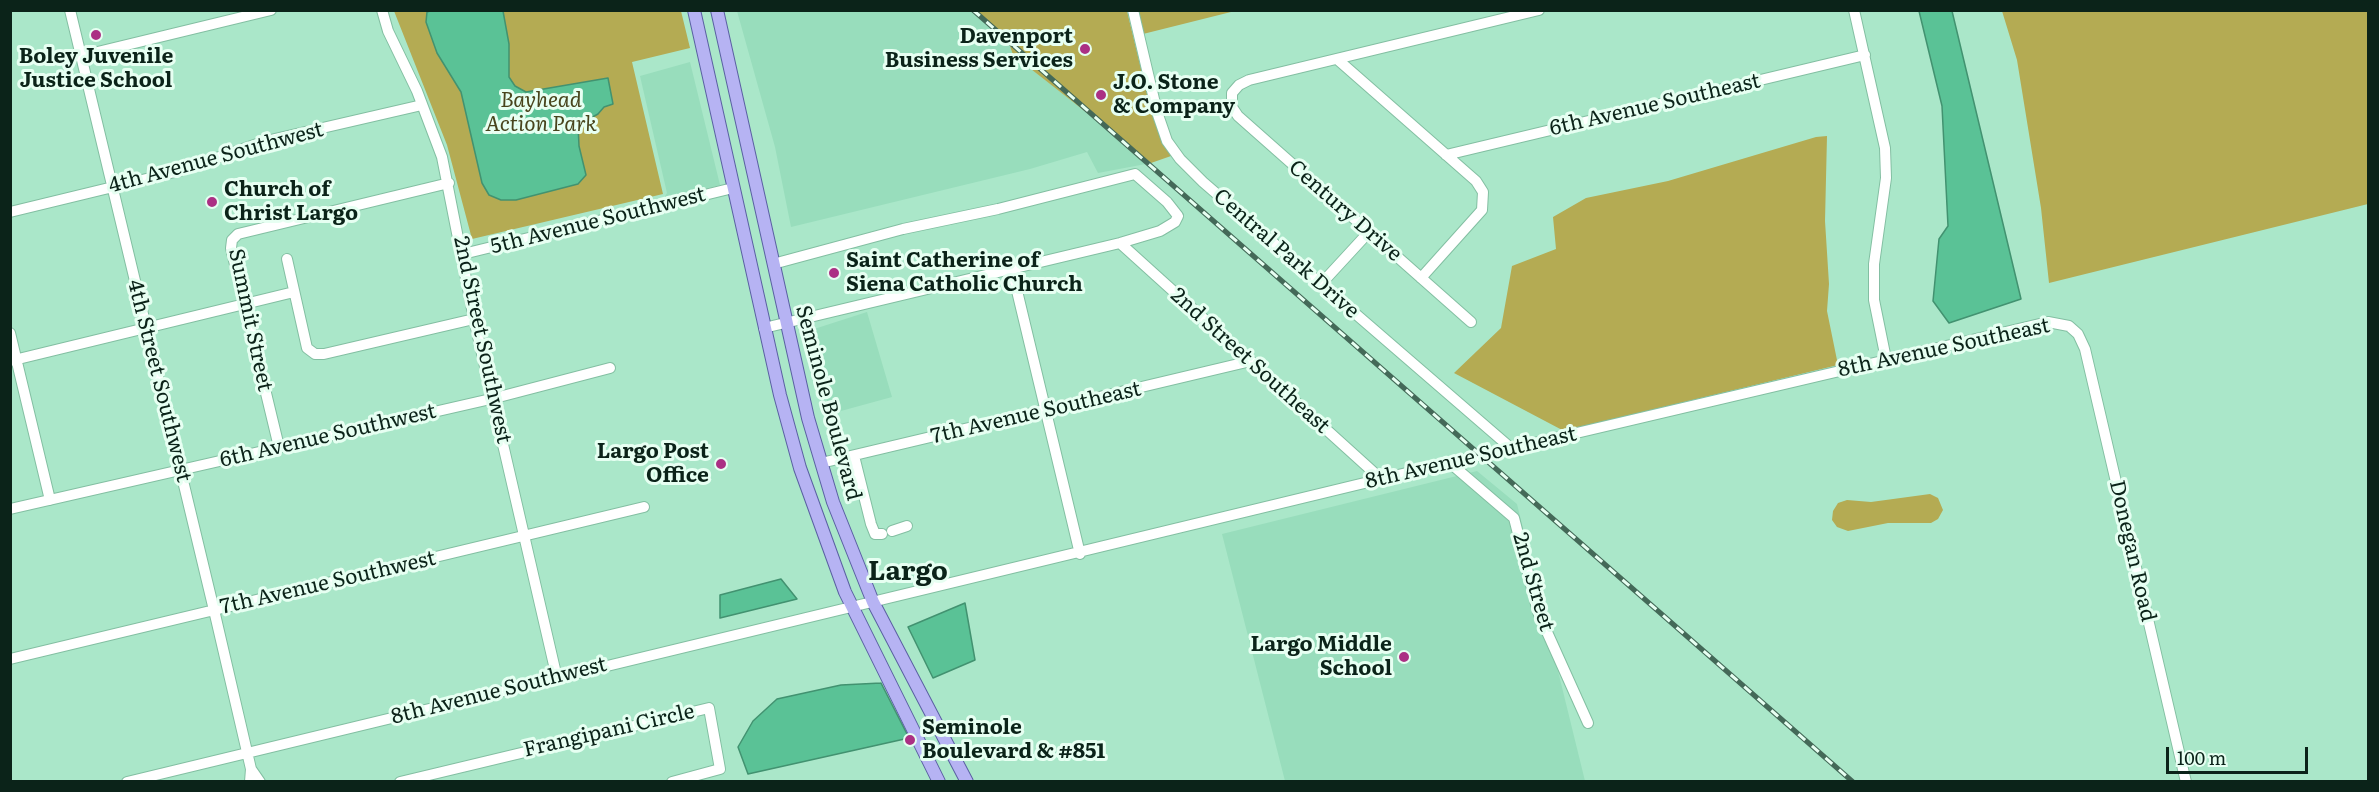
<!DOCTYPE html>
<html>
<head>
<meta charset="utf-8">
<style>
	body { margin:0 }
	#map { position:relative; width:2379px; height:792px; overflow:hidden; background:#aae7c9; font-family:Literata,serif }
	canvas { display:block }
	.frame { position:absolute; inset:0; border:12px solid #0b2319; pointer-events:none }
	.scale { position:absolute; left:2166px; top:747px; width:142px; height:27px; box-sizing:border-box; border:3px solid #0b2319; border-top:0; padding-left:8px; font-size:18px; line-height:21px; white-space:nowrap; color:#0b2319; -webkit-text-stroke:4px #e7fff2; paint-order:stroke }
</style>
</head>
<body>
<div id="map">
<canvas width="2379" height="792"></canvas>
<div class="frame"></div>
<div class="scale">100 m</div>
</div>
<script>
const c = document.querySelector('canvas').getContext('2d');
c.lineJoin = 'round';
function fill(path, color) { c.fillStyle = color; c.fill(path, 'evenodd'); }
const toPath = rows => new Path2D(rows.map(r => 'M' + r).join(''));
function trace(path, color, width, dash) { c.strokeStyle = color; c.lineWidth = width; c.lineCap = dash ? 'butt' : 'round'; c.setLineDash(dash || []); c.stroke(path); }
function drawText(font, color, halo, rows, align = 'center') {
  c.font = font + ' Literata,serif'; c.lineWidth = 6; c.setLineDash([]); c.textBaseline = 'middle'; c.strokeStyle = halo; c.fillStyle = color; for (const [text, x, y, turn = 0] of rows) {
    c.save(); c.translate(x, y); c.rotate((+turn || 0) * Math.PI / 180); c.textAlign = isNaN(turn) ? turn : align; if (halo) c.strokeText(text, 0, 0); c.fillText(text, 0, 0); c.restore();
  }
}
const built = toPath([
	[737,11,976,11,1008,40,1013,55,1151,163,1098,173,1087,152,1030,169,791,227,775,147],
	[690,62,720,185,641,204,664,198,667,193,640,76],
	[867,312,892,397,830,414,811,330],
	[1477,471,1517,504,1585,781,1285,781,1222,534]
]);
const green = toPath([
	[1138,10,1235,11,1143,34],
	[394,11,681,11,690,48,632,62,663,194,472,239,447,145],
	[976,11,1127,11,1152,114,1163,143,1171,156,1151,163,1013,55,1008,40],
	[2002,11,2368,11,2368,204,2049,283,2041,208,2017,60],
	[1827,136,1825,221,1829,284,1827,311,1838,365,1564,431,1454,373,1501,328,1512,266,1556,249,1553,217,1586,198,1668,181,1816,137],
	[1930,494,1938,498,1943,510,1938,519,1931,523,1888,523,1848,531,1837,527,1832,520,1833,511,1838,503,1847,500,1871,502]
]);
const water = toPath([
	[430,11,503,11,509,44,509,77,515,86,526,92,608,78,613,104,604,107,598,114,578,125,579,146,586,175,578,184,516,200,501,200,489,195,482,183,461,92,437,53,426,22,427,12,430,11],
	[1919,11,1952,11,2021,299,1949,323,1933,301,1939,239,1948,226,1942,106,1919,11],
	[781,579,797,599,720,618,720,595,781,579],
	[965,603,975,660,933,678,908,627,965,603],
	[881,683,909,738,748,774,738,747,753,721,777,699,841,685,881,683]
]);
const minor = toPath([
	[70,10,214,610,251,769,250,782],
	[382,10,388,31,417,91,442,157,474,319,557,678],
	[1133,10,1157,112,1167,141,1180,159,1203,182,1512,449],
	[1854,10,1885,148,1886,178,1874,264,1874,300,1886,359],
	[81,56,271,10],
	[1337,59,1476,181,1483,192,1482,210,1421,278],
	[1446,155,1865,55],
	[10,212,179,171,266,141,422,105],
	[1120,243,1381,479],
	[463,254,733,188],
	[287,259,307,348,315,354,324,354,474,319],
	[1012,270,1080,554],
	[1321,284,1368,233],
	[1471,322,1238,116,1232,107,1232,93,1239,85,1249,80,1539,10],
	[764,328,1120,243,1160,231,1175,222,1178,216,1167,202,1135,174,998,209,903,229,773,264],
	[10,333,50,500],
	[10,361,294,292],
	[279,447,231,248,232,240,238,234,449,183],
	[854,456,871,524,875,534,882,534],
	[821,463,1251,361],
	[1450,463,1514,518,1538,612,1588,723],
	[10,509,495,398,610,368],
	[892,531,907,526],
	[10,659,644,507],
	[251,769,260,782],
	[127,782,1381,479,2048,322,2069,326,2078,334,2085,349,2186,782],
	[400,782,709,708,720,769,672,782]
]);
const major = toPath([
	[694,10,780,395,800,468,845,592,939,782],
	[717,10,808,418,833,502,873,602,967,782]
]);
const rail = toPath([
	[973,10,1853,782]
]);
const markers = [
	[96,35,6,"#ab3084"],
	[1085,49,6,"#ab3084"],
	[1101,95,6,"#ab3084"],
	[212,202,6,"#ab3084"],
	[834,273,6,"#ab3084"],
	[721,464,6,"#ab3084"],
	[1404,657,6,"#ab3084"],
	[910,740,6,"#ab3084"]
];
const poiNames = [
	["Davenport",1073,37,"right"],
	["Business Services",1073,61,"right"],
	["Boley Juvenile",96,57,"center"],
	["Justice School",96,81,"center"],
	["J.O. Stone",1113,83],
	["& Company",1113,107],
	["Church of",224,190],
	["Christ Largo",224,214],
	["Saint Catherine of",846,261],
	["Siena Catholic Church",846,285],
	["Largo Post",709,452,"right"],
	["Office",709,476,"right"],
	["Largo Middle",1392,645,"right"],
	["School",1392,669,"right"],
	["Seminole",922,728],
	["Boulevard & #851",922,752]
];
const parkNames = [
	["Bayhead",541,101],
	["Action Park",541,125]
];
const streetNames = [
	["6th Avenue Southeast",1655,105,-13],
	["4th Avenue Southwest",216,158,-15],
	["Century Drive",1345,211,41],
	["5th Avenue Southwest",598,221,-14],
	["Central Park Drive",1286,254,41],
	["Summit Street",250,320,78],
	["2nd Street Southwest",482,340,78],
	["8th Avenue Southeast",1944,348,-12],
	["2nd Street Southeast",1250,361,42],
	["4th Street Southwest",159,381,76],
	["Seminole Boulevard",828,403,75],
	["7th Avenue Southeast",1036,413,-13],
	["6th Avenue Southwest",328,436,-13],
	["8th Avenue Southeast",1471,458,-13],
	["Donegan Road",2132,551,77],
	["2nd Street",1533,582,74],
	["7th Avenue Southwest",328,583,-13],
	["8th Avenue Southwest",499,691,-14],
	["Frangipani Circle",609,731,-13]
];
const districtNames = [
	["Largo",908,572]
];
fill(built, '#98ddbc');
fill(green, '#b4ab53');
fill(water, '#5ac296');
trace(water, '#429270', 1.5);
trace(minor, '#83bfa2', 12);
trace(major, '#5a60a2', 14);
trace(minor, '#fff', 10);
trace(major, '#b6b3f3', 12);
trace(rail, '#446958', 5);
trace(rail, '#e7fff2', 3, [9]);
for (const [x, y, r, color] of markers) { const dot = new Path2D(); dot.arc(x, y, r, 0, 2 * Math.PI); c.fillStyle = color; c.fill(dot); trace(dot, '#e7fff2', 2); }
drawText('bold 21px', '#0b2319', '#e7fff2', poiNames, 'left');
drawText('italic 21px', '#48441c', '#e7fff2', parkNames);
drawText('21px', '#0b2319', '#e7fff2', streetNames);
drawText('bold 27px', '#0b2319', '#e7fff2', districtNames);
</script>
</body>
</html>
